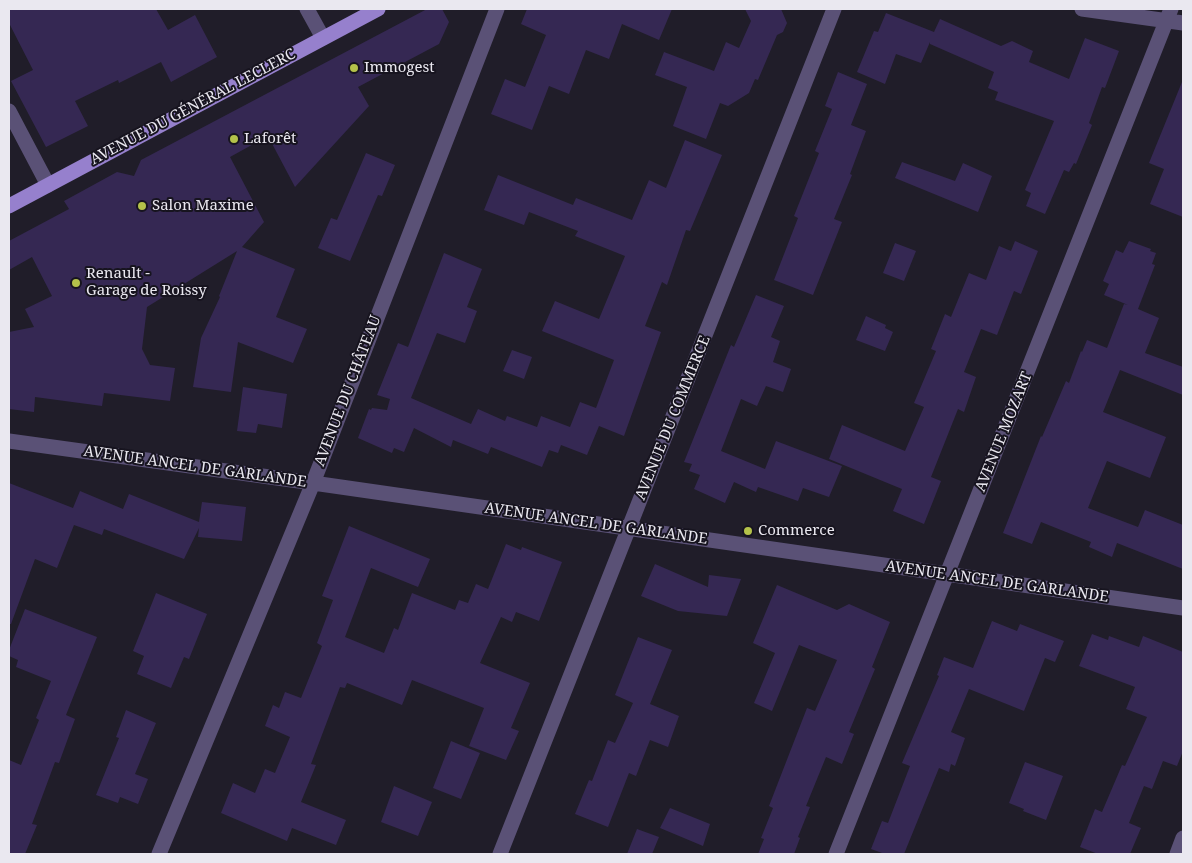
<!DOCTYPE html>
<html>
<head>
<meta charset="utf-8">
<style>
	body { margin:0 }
	#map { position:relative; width:1192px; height:863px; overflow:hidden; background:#201d29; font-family:"Noto Serif",serif }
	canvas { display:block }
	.frame { position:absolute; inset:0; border:10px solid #eae8f0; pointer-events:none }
</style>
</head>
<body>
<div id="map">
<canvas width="1192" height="863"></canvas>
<div class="frame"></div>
</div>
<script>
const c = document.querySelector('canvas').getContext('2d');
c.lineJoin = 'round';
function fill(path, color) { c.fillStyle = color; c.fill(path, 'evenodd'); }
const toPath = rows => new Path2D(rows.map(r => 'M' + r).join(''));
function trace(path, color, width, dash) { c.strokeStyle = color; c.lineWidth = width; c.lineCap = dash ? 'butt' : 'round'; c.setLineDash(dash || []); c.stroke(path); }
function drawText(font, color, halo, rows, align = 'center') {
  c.font = font + ' "Noto Serif",serif'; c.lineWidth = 4; c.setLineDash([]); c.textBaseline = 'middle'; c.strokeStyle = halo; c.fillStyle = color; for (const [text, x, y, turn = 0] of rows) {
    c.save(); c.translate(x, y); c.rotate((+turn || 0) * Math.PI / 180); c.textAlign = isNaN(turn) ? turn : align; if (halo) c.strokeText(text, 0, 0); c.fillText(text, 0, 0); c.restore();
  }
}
const building = toPath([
	[9,9,156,9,168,30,195,15,217,57,171,82,161,62,119,83,118,80,75,101,88,126,46,147,11,81,33,70,9,23],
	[427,9,442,9,449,22,439,44,358,87,369,106,295,187,268,136,230,157,264,222,242,247,295,269,276,317,307,329,293,363,238,342,231,392,193,387,201,338,220,297,219,296,237,251,147,307,142,349,150,365,175,368,170,401,104,393,102,406,35,397,34,412,9,409,9,332,34,327,25,309,52,296,32,257,9,270,9,241,69,209,64,201,117,172,134,176,141,160],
	[527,9,672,9,659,40,622,24,609,59,586,50,569,94,549,86,532,130,491,114,505,79,525,87,546,35,521,24],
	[745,9,781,9,787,23,783,32,777,35,758,80,755,79,749,93,728,106,720,103,706,139,673,126,687,87,655,75,664,52,714,71,726,42,739,48,751,21],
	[886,13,934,32,940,19,1001,46,1012,41,1033,51,1029,62,1069,79,1085,38,1119,51,1105,88,1102,87,1089,123,1092,125,1076,164,1074,163,1069,172,1064,170,1045,214,1026,206,1031,193,1025,190,1054,121,995,100,998,92,988,88,994,72,930,44,930,42,921,63,896,54,885,84,857,72,874,31,878,32],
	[838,72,867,84,851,125,866,131,850,174,852,175,834,219,842,222,813,295,774,280,798,218,794,216,819,153,815,151,832,109,825,106],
	[1182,82,1183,82,1183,217,1150,204,1164,169,1149,163],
	[685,140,722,155,690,231,686,230,667,285,662,282,645,326,661,332,624,436,599,426,587,455,561,445,558,453,549,450,542,467,491,447,488,454,453,440,451,447,414,428,404,452,394,448,392,453,358,438,369,409,371,410,372,408,387,410,390,399,377,395,398,343,408,347,444,253,482,269,467,307,477,311,465,343,437,333,411,398,471,424,478,409,505,421,507,416,537,427,541,416,570,427,580,402,596,408,614,360,542,331,555,301,599,319,625,256,575,236,578,231,529,212,524,225,484,210,498,175,573,205,576,198,632,220,649,180,666,188],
	[366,153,395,165,382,196,378,195,350,261,318,248,331,218,337,220],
	[902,162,955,181,963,163,992,176,978,212,895,178],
	[1015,241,1038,251,1021,294,1014,291,997,335,981,329,964,372,976,377,964,412,958,409,931,477,941,481,924,524,893,511,902,489,829,459,842,425,905,451,924,407,914,403,936,351,931,349,945,314,951,317,969,273,986,280,999,246,1011,251],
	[1129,241,1151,249,1150,251,1156,253,1152,264,1155,265,1138,309,1159,318,1145,353,1183,367,1183,395,1120,370,1103,412,1166,437,1150,478,1107,461,1088,508,1138,527,1145,510,1183,525,1183,569,1117,543,1112,557,1089,547,1091,542,1041,522,1032,544,1003,533,1041,436,1042,437,1066,381,1069,383,1081,351,1082,352,1087,340,1107,348,1124,304,1128,305,1104,295,1109,284,1103,281,1116,250,1123,253],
	[895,243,916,251,904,281,883,273],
	[756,295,784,306,771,337,780,341,773,362,791,369,783,392,766,386,757,406,741,399,721,451,765,469,776,441,842,466,829,497,803,488,798,501,758,487,756,492,734,482,725,503,694,489,700,475,689,471,692,464,684,462,731,345,734,347],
	[866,316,886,325,885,328,893,332,885,351,856,340],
	[512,350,532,357,524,379,503,371],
	[243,387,287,394,282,428,258,424,256,433,237,431],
	[9,483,73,508,80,491,123,509,129,494,199,522,202,502,246,507,242,541,198,537,199,528,184,559,104,529,102,535,74,525,57,568,35,559,11,624,9,624],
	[349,526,430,559,418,587,371,568,345,637,384,653,394,628,398,630,412,593,455,610,459,600,468,603,476,584,488,589,506,544,521,550,522,547,562,562,539,621,516,612,512,622,501,617,480,663,530,683,511,728,519,731,506,760,469,746,484,708,412,680,402,705,347,683,345,688,340,687,311,764,316,765,301,802,346,820,336,845,292,828,287,841,221,813,233,783,255,793,265,769,275,773,290,737,265,726,273,705,279,708,285,692,301,698,322,646,317,643,333,600,322,596],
	[655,564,708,587,709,575,741,579,727,616,678,611,641,596],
	[777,585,837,610,849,604,890,622,872,667,875,669,849,732,854,734,842,764,826,757,806,806,810,807,798,837,800,838,794,854,758,854,764,839,761,838,773,808,769,806,807,708,815,711,837,660,799,645,772,711,754,703,775,653,753,643],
	[156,593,207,614,189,659,184,657,171,688,137,674,144,656,133,651],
	[25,609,97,637,66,715,75,719,59,763,55,762,32,824,37,825,25,854,9,854,9,760,21,765,39,720,36,718,51,681,16,667,18,660,9,656,9,650],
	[992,621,1017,631,1020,624,1064,641,1055,662,1045,658,1024,711,969,689,951,732,965,738,955,766,951,764,949,772,939,768,904,854,885,854,871,849,882,821,888,823,910,766,902,763,939,676,937,675,944,657,973,668],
	[1092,634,1108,640,1109,636,1139,647,1143,636,1183,652,1183,751,1177,766,1163,761,1152,789,1144,786,1129,823,1141,828,1130,854,1098,854,1080,847,1095,809,1102,812,1122,765,1125,766,1147,717,1126,709,1135,687,1079,666],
	[638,637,672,650,650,704,679,716,668,747,650,740,636,776,629,773,608,827,575,814,589,780,592,781,608,740,615,743,633,703,615,695],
	[126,710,156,723,135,774,148,779,138,804,120,797,118,803,96,795,119,738,116,737],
	[451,741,480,753,461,799,433,788],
	[1025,762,1063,776,1046,820,1023,811,1024,809,1009,803],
	[394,786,432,802,418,836,381,822],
	[670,808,710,824,703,846,660,828],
	[637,829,659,837,652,854,627,854]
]);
const street = toPath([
	[307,9,323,38],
	[1082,9,1183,23],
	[9,111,48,185],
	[9,441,313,483,1183,608],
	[159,854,313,483,497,9],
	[500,854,834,9],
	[836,854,1171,9],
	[1177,854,1183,838]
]);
const primary = toPath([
	[9,206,378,9]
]);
const markers = [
	[354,68,5,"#b4c24a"],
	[234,139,5,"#b4c24a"],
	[142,206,5,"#b4c24a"],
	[76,283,5,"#b4c24a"],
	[748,531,5,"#b4c24a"]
];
const poiNames = [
	["Immogest",364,68],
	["Laforêt",244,139],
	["Salon Maxime",152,206],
	["Renault -",86,274],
	["Garage de Roissy",86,291],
	["Commerce",758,531]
];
const streetNames = [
	["AVENUE DU GÉNÉRAL LECLERC",193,107,-28],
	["AVENUE DU CHÂTEAU",348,391,-69],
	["AVENUE DU COMMERCE",673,418,-68],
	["AVENUE MOZART",1004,432,-68],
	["AVENUE ANCEL DE GARLANDE",195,467,8],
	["AVENUE ANCEL DE GARLANDE",596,524,8],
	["AVENUE ANCEL DE GARLANDE",997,582,8]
];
fill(building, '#352853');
trace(street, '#5a5176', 15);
trace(primary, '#9680cd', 15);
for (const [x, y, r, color] of markers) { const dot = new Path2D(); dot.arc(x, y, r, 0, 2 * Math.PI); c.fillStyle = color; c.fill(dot); trace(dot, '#17141f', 2); }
drawText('15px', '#eae8f0', '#17141f', poiNames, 'left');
drawText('15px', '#eae8f0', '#17141f', streetNames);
</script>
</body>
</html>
